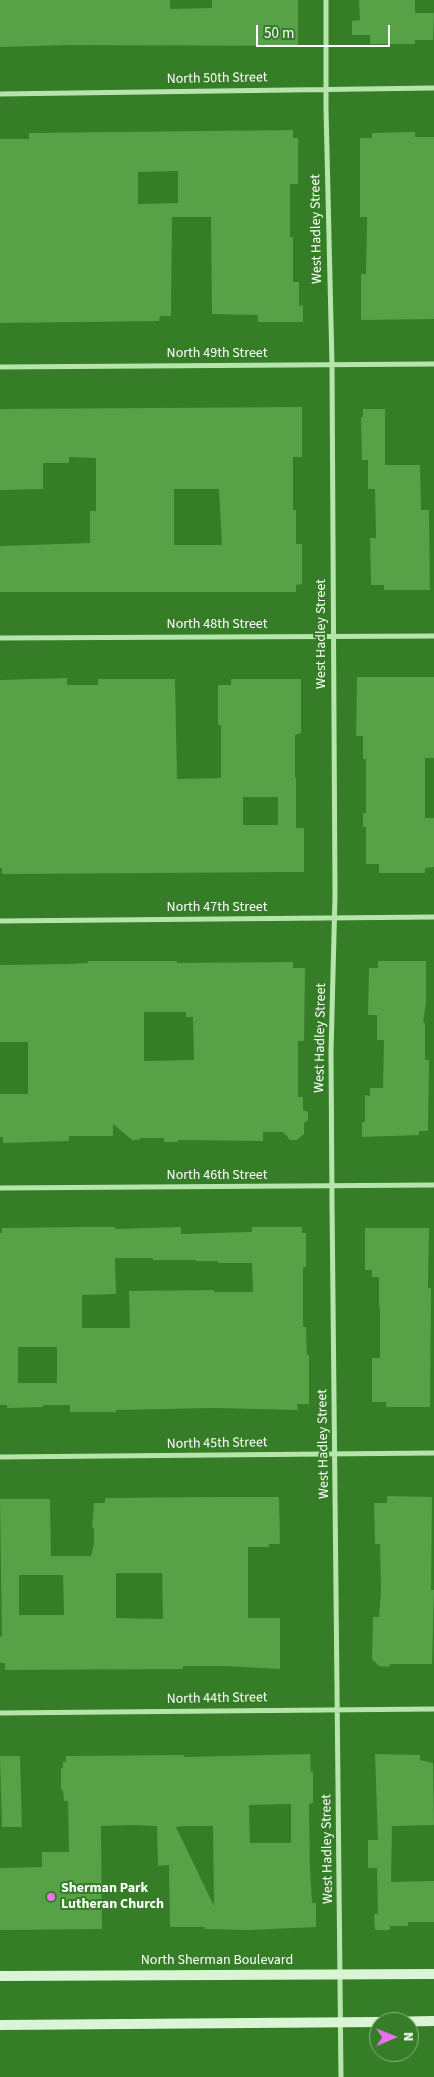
<!DOCTYPE html>
<html>
<head>
<meta charset="utf-8">
<style>
	body { margin:0 }
	#map { position:relative; width:434px; height:2077px; overflow:hidden; background:#357d26; font-family:"Source Sans 3",sans-serif }
	canvas { display:block }
	.north { position:absolute; left:369px; top:2012px; width:50px; height:50px; box-sizing:border-box; background:#357d26; border:1px solid #86b17d; border-radius:50%; rotate:89deg; font-size:14px; font-weight:700; line-height:20px; text-align:center; color:#fff }
	.north::after { content:''; display:block; margin:auto; width:18px; height:22px; background:#eb71ed; clip-path:polygon(50% 0,100% 100%,50% 72%,0 100%) }
	.scale { position:absolute; left:256px; top:25px; width:134px; height:22px; box-sizing:border-box; border:2px solid #fff; border-top:0; padding-left:6px; font-size:15px; line-height:18px; white-space:nowrap; color:#fff; -webkit-text-stroke:4px #357d26; paint-order:stroke }
</style>
</head>
<body>
<div id="map">
<canvas width="434" height="2077"></canvas>
<div class="north">N</div>
<div class="scale">50 m</div>
</div>
<script>
const c = document.querySelector('canvas').getContext('2d');
c.lineJoin = 'round';
function fill(path, color) { c.fillStyle = color; c.fill(path, 'evenodd'); }
const toPath = rows => new Path2D(rows.map(r => 'M' + r).join(''));
function trace(path, color, width, dash) { c.strokeStyle = color; c.lineWidth = width; c.lineCap = dash ? 'butt' : 'round'; c.setLineDash(dash || []); c.stroke(path); }
function drawText(font, color, halo, rows, align = 'center') {
  c.font = font + ' "Source Sans 3",sans-serif'; c.lineWidth = 4; c.setLineDash([]); c.textBaseline = 'middle'; c.strokeStyle = halo; c.fillStyle = color; for (const [text, x, y, turn = 0] of rows) {
    c.save(); c.translate(x, y); c.rotate((+turn || 0) * Math.PI / 180); c.textAlign = isNaN(turn) ? turn : align; if (halo) c.strokeText(text, 0, 0); c.fillText(text, 0, 0); c.restore();
  }
}
const building = toPath([
	[0,0,170,0,170,9,212,8,212,0,298,0,298,46,71,45,0,47],
	[359,0,415,0,415,13,434,13,433,40,415,40,415,44,370,44,370,35,352,35,352,21,360,20],
	[293,130,293,138,298,138,298,184,290,184,290,237,293,237,293,282,299,282,299,306,303,305,303,322,258,322,258,315,212,314,211,217,172,217,171,316,160,316,159,321,0,323,0,139,29,139,29,133],
	[178,171,178,203,138,204,138,172],
	[415,132,415,137,434,137,434,319,361,320,361,274,366,274,367,217,360,217,360,138,372,138,372,133],
	[302,407,302,457,293,457,293,510,296,510,296,544,302,544,302,584,296,585,296,592,0,592,0,546,90,543,90,511,96,511,96,458,69,457,69,463,43,463,43,489,0,490,0,409],
	[174,489,219,489,222,545,174,545],
	[363,409,385,409,385,465,420,465,421,510,429,510,430,590,384,590,384,585,371,585,370,538,376,538,375,489,368,489,368,460,362,460,361,417,363,417],
	[357,677,434,677,434,758,425,758,425,818,434,818,434,867,425,868,425,873,379,873,379,864,366,864,366,827,363,827,363,813,366,813,366,759,363,759,363,736,356,736],
	[67,678,67,685,98,685,98,679,175,679,177,779,221,778,221,725,218,725,218,685,231,685,231,679,301,679,301,733,295,735,295,778,296,778,296,828,304,828,304,872,2,874,2,868,0,868,0,680],
	[243,797,278,797,278,825,243,825],
	[88,961,177,961,177,963,293,962,293,968,305,968,304,1041,298,1041,298,1097,303,1097,303,1110,308,1112,308,1120,304,1123,304,1134,297,1140,290,1140,283,1132,263,1132,263,1141,178,1140,178,1142,164,1142,164,1138,141,1138,138,1140,132,1140,113,1124,113,1136,69,1136,69,1141,3,1143,3,1137,0,1137,0,1094,28,1094,28,1042,0,1042,0,965,68,964,88,963],
	[144,1012,186,1012,186,1017,193,1017,194,1060,144,1061],
	[378,961,426,961,426,1002,423,1023,425,1023,425,1060,429,1060,428,1131,419,1131,419,1135,362,1137,362,1122,365,1122,365,1095,370,1096,370,1088,383,1088,384,1040,377,1040,377,1015,368,1015,369,968,378,968],
	[82,1227,115,1227,115,1229,181,1227,181,1234,252,1232,252,1227,302,1227,302,1233,306,1233,306,1267,303,1267,303,1327,306,1327,307,1355,309,1355,309,1404,297,1404,298,1410,214,1408,116,1410,116,1412,70,1412,70,1405,43,1405,43,1407,7,1408,7,1405,0,1405,0,1233,2,1233,2,1228],
	[115,1258,153,1258,153,1260,196,1260,196,1261,218,1261,218,1263,252,1263,253,1292,214,1292,214,1290,129,1291,130,1328,82,1328,82,1295,116,1294],
	[18,1347,57,1347,57,1383,18,1383],
	[365,1228,429,1228,428,1288,431,1288,430,1407,386,1407,386,1402,372,1402,372,1358,380,1358,380,1307,379,1307,379,1277,372,1277,372,1270,365,1270],
	[387,1496,432,1497,431,1590,434,1590,432,1664,391,1664,388,1667,379,1666,372,1659,373,1617,379,1617,381,1592,380,1544,375,1544,374,1503,387,1503],
	[214,1497,279,1497,280,1544,269,1544,269,1547,248,1547,248,1618,280,1618,280,1669,224,1666,183,1666,183,1669,5,1670,5,1663,0,1663,0,1637,2,1636,0,1499,50,1499,51,1556,91,1556,94,1544,94,1528,92,1528,94,1503,105,1503,105,1498],
	[116,1573,162,1573,163,1619,116,1618],
	[19,1575,63,1575,64,1615,19,1615],
	[310,1754,311,1772,313,1772,313,1803,309,1804,310,1869,312,1903,316,1903,316,1927,249,1930,205,1929,205,1927,170,1927,169,1865,158,1866,157,1826,133,1825,101,1826,102,1929,0,1930,0,1868,42,1867,42,1852,69,1852,68,1801,64,1801,63,1790,61,1790,61,1768,63,1768,63,1762,66,1762,66,1756,184,1755,184,1757],
	[291,1804,291,1843,250,1843,249,1805],
	[185,1826,213,1826,214,1906,176,1827],
	[375,1754,420,1755,420,1760,433,1763,434,1825,392,1826,391,1882,434,1881,434,1922,408,1922,408,1926,390,1926,390,1930,375,1930,374,1914,378,1914,377,1868,368,1868,368,1840,378,1840],
	[0,1756,20,1756,22,1827,2,1827]
]);
const street = toPath([
	[326,0,326,109,332,365,335,896,331,1052,332,1203,341,2077],
	[0,94,434,88],
	[0,367,434,364],
	[0,638,434,636],
	[0,921,434,917],
	[0,1188,434,1185],
	[0,1457,434,1453],
	[0,1713,434,1709]
]);
const secondary = toPath([
	[0,1976,434,1974],
	[382,2022,434,2021],
	[0,2025,379,2022]
]);
const markers = [
	[51,1897,5,"#eb71ed"]
];
const streetNames = [
	["North 50th Street",217,79,-1],
	["West Hadley Street",317,229,-91],
	["North 49th Street",217,354],
	["North 48th Street",217,625],
	["West Hadley Street",322,634,-90],
	["North 47th Street",217,908],
	["West Hadley Street",321,1038,-89],
	["North 46th Street",217,1176],
	["North 45th Street",217,1444,-1],
	["West Hadley Street",324,1444,-91],
	["North 44th Street",217,1699,-1],
	["West Hadley Street",328,1849,-91],
	["North Sherman Boulevard",217,1961]
];
const poiNames = [
	["Sherman Park",61,1889],
	["Lutheran Church",61,1905]
];
fill(building, '#57a147');
trace(street, '#b6e5ac', 5);
trace(secondary, '#daf5d5', 10);
for (const [x, y, r, color] of markers) { const dot = new Path2D(); dot.arc(x, y, r, 0, 2 * Math.PI); c.fillStyle = color; c.fill(dot); trace(dot, '#357d26', 2); }
drawText('14px', '#fff', '#357d26', streetNames);
drawText('bold 14px', '#fff', '#357d26', poiNames, 'left');
</script>
</body>
</html>
